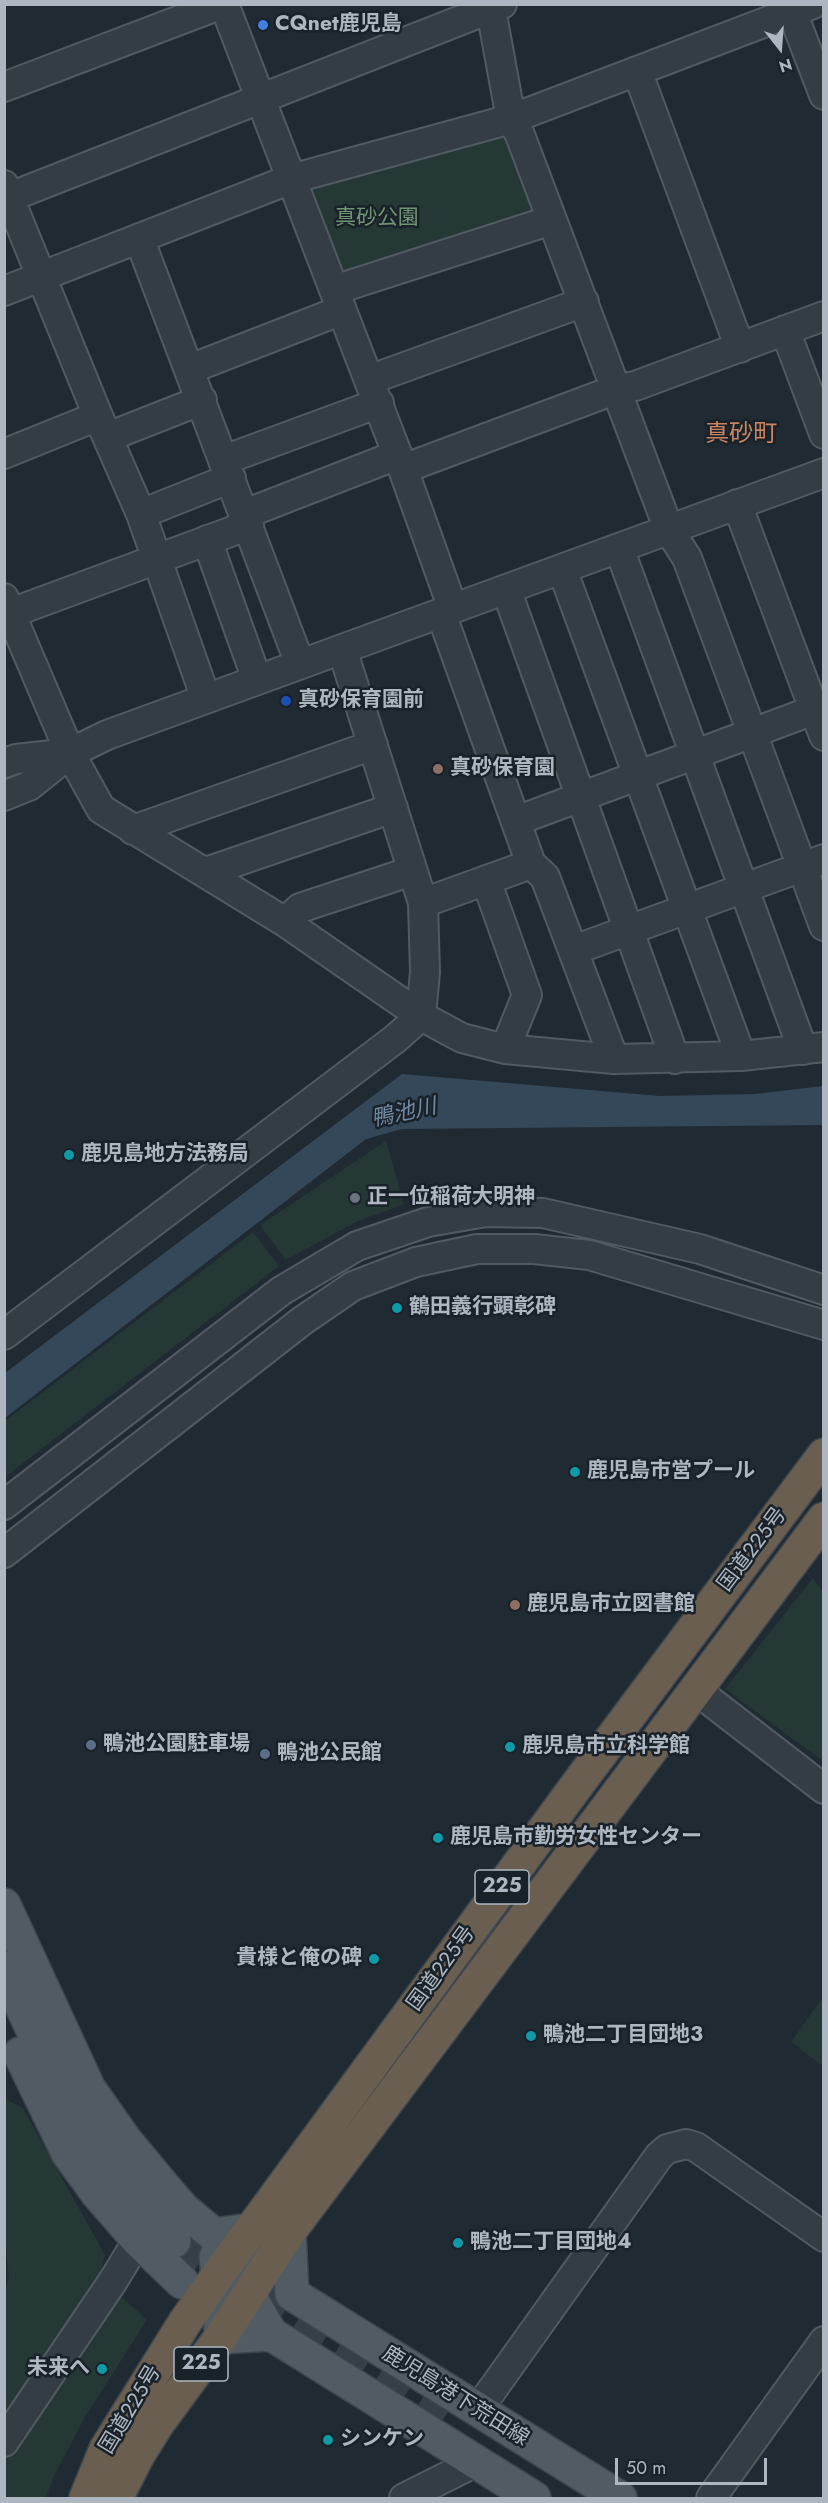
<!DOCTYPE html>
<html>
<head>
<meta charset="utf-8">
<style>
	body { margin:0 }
	#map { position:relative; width:828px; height:2503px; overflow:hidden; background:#202a33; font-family:Jost,sans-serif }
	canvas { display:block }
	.frame { position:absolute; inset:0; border:6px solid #aeb7c1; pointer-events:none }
	.north { position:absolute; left:750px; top:18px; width:60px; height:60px; -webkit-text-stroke:4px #192129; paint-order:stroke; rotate:163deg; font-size:16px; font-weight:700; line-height:24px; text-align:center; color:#aeb7c1 }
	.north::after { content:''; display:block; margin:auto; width:21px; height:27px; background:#aeb7c1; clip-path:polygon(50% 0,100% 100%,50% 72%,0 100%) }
	.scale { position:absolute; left:615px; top:2458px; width:152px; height:27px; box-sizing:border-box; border:3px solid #aeb7c1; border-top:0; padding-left:8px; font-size:18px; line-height:21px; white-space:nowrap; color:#aeb7c1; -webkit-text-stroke:4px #192129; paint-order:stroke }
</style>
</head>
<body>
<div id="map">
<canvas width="828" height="2503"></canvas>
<div class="frame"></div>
<div class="north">N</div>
<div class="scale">50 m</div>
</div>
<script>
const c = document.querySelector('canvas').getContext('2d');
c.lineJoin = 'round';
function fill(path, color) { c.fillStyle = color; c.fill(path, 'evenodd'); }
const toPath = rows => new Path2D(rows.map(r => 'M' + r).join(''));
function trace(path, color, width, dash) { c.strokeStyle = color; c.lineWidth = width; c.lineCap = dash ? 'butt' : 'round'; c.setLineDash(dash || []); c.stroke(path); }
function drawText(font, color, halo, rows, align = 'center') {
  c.font = font + ' Jost,"Noto Sans JP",sans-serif'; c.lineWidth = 5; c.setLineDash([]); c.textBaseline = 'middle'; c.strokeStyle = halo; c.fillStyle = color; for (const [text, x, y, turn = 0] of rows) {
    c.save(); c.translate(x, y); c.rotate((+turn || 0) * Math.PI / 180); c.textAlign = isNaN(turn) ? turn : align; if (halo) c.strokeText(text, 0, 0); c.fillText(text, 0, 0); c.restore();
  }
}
const green = toPath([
	[500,133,511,138,537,211,349,278,338,273,308,188],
	[386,1141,404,1204,354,1223,286,1260,260,1225],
	[253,1232,279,1266,5,1477,5,1421],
	[813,1578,823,1592,823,1761,725,1689],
	[823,1997,823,2066,791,2042],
	[5,2099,23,2108,105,2255,97,2287,5,2427,4,2296,9,2277,4,2228],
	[121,2296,147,2320,85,2417,54,2476,46,2498,5,2498,5,2457]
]);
const water = toPath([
	[402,1074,660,1096,755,1094,823,1086,823,1125,402,1129,366,1139,5,1418,5,1373]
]);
const majorTunnel = toPath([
	[174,2241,297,2316,446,2415]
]);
const minor = toPath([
	[224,4,403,469,453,609],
	[490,4,511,119,520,135,669,530,687,558,824,926],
	[789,4,824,95],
	[637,71,740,348],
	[4,87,222,4],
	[4,185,98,416,141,514,206,699],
	[10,197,502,4],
	[139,238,300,664],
	[334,290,552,220],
	[4,291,291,179,511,119,813,4],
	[785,330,824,434],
	[190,369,342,310],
	[369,380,584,302],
	[108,437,202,400],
	[4,454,98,416],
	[224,460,379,403],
	[403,469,617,389,635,386,824,316],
	[737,504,824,736],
	[141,514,231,478],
	[245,514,397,455],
	[207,540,257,680],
	[619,548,803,1050],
	[562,569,741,1056],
	[506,589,675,1059],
	[4,598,70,753,101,809,285,922,421,1016,462,1038,505,1049,614,1059,741,1056,824,1047],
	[11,613,249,525],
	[4,763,16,759,70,753],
	[4,796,29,786,70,753,107,735,824,473],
	[516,821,814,710],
	[133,830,373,745],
	[531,864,545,877,614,1059],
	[206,872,393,808],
	[486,880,527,995,505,1049],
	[423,903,531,864,441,613],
	[285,922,300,908,412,871],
	[574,950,824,859],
	[4,1335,395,1039,421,1016,425,972,423,903,342,649],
	[4,1505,281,1291,357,1246,428,1222,486,1212,543,1213,700,1249,824,1290],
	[4,1553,302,1321,353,1286,416,1262,477,1249,534,1249,589,1255,824,1325],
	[696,1690,824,1789],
	[477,2411,659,2156,667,2149,686,2144,696,2147,824,2237],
	[4,2442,113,2281,138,2240],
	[404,2498,476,2462],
	[711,2498,824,2341]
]);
const major = toPath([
	[4,1905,89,2089,125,2140,159,2181,182,2208,214,2235],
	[4,1968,50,2067,92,2141,114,2174,139,2205,174,2241],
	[20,2054,68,2153,98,2194,138,2240,182,2282],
	[289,2232,292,2294],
	[214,2235,250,2230,245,2261,249,2295,271,2334,534,2498],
	[216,2257,221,2301,221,2337,271,2334],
	[292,2294,620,2498]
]);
const highway = toPath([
	[86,2498,106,2449,185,2322,218,2275,580,1781,824,1455],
	[116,2498,138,2455,158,2423,221,2337,289,2232,824,1519]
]);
const markers = [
	[263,25,6,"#3f7fe0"],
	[286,701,6,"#1a4fb4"],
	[438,769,6,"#8d6e63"],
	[69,1155,6,"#0f9aa8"],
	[355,1198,6,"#6b7280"],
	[397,1308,6,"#0f9aa8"],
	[575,1472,6,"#0f9aa8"],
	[515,1605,6,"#8d6e63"],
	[91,1745,6,"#5c6f8a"],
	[510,1747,6,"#0f9aa8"],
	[265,1754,6,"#5c6f8a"],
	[438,1838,6,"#0f9aa8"],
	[374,1959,6,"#0f9aa8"],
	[531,2036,6,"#0f9aa8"],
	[458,2243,6,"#0f9aa8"],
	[102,2369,6,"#0f9aa8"],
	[328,2440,6,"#0f9aa8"]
];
const shields = [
	[502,1887,54],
	[201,2364,54]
];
const shieldNames = [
	["225",502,1887],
	["225",201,2364]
];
const poiNames = [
	["CQnet鹿児島",275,25],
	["真砂保育園前",298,701],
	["真砂保育園",450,769],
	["鹿児島地方法務局",81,1155],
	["正一位稲荷大明神",367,1198],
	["鶴田義行顕彰碑",409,1308],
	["鹿児島市営プール",587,1472],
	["鹿児島市立図書館",527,1605],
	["鴨池公園駐車場",103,1745],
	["鹿児島市立科学館",522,1747],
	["鴨池公民館",277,1754],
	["鹿児島市勤労女性センター",450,1838],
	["貴様と俺の碑",362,1959,"right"],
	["鴨池二丁目団地3",543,2036],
	["鴨池二丁目団地4",470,2243],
	["未来へ",90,2369,"right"],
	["シンケン",340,2440]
];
const parkNames = [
	["真砂公園",377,219]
];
const streetNames = [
	["国道225号",753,1550,-53],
	["国道225号",442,1969,-54],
	["鹿児島港下荒田線",455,2397,32],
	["国道225号",131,2410,-59]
];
const waterNames = [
	["鴨池川",404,1114,-12]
];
const quarterNames = [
	["真砂町",741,435]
];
fill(green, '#253836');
fill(water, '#354859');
trace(majorTunnel, '#353f48', 33, [33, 16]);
trace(minor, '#515a62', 32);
trace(major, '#3d454e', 36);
trace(highway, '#3e474f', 36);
trace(minor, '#343c44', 28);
trace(major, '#515b64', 33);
trace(highway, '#6a5e51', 33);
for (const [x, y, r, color] of markers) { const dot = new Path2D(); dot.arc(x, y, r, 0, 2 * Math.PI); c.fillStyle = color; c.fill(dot); trace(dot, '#192129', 2); }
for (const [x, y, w] of shields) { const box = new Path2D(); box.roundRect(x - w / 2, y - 17, w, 34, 4.5); c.fillStyle = '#192129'; c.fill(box); trace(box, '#aeb7c1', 1.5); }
drawText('bold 20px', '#aeb7c1', null, shieldNames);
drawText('bold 21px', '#aeb7c1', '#192129', poiNames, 'left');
drawText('21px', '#709574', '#192129', parkNames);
drawText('21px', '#aeb7c1', '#192129', streetNames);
drawText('italic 22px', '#708ba3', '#192129', waterNames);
drawText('24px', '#c98461', '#192129', quarterNames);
</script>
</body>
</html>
